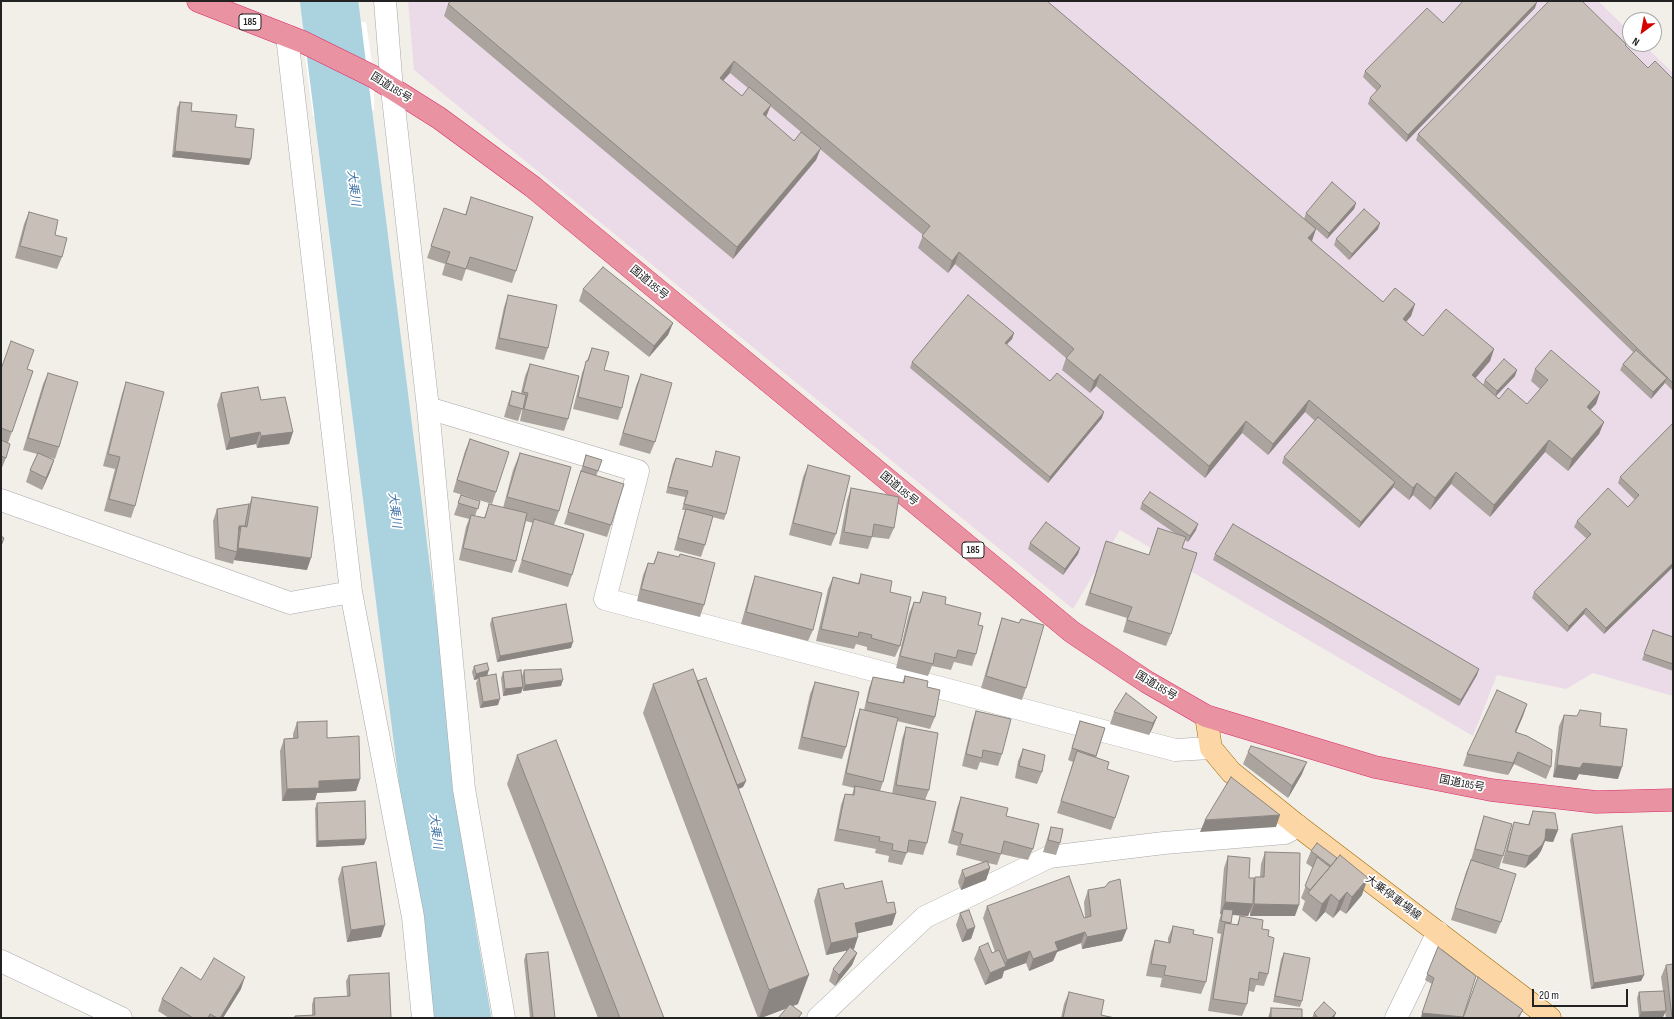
<!DOCTYPE html>
<html>
<head>
<meta charset="utf-8">
<style>
	body { margin:0 }
	#map { position:relative; width:1674px; height:1019px; overflow:hidden; background:#f2efe9; font-family:"Sofia Sans Condensed",sans-serif }
	canvas { display:block }
	.frame { position:absolute; inset:0; border:2px solid #222; pointer-events:none }
	.north { position:absolute; left:1622px; top:12px; width:40px; height:40px; box-sizing:border-box; background:#fff; border:1px solid #a7a7a7; border-radius:50%; rotate:212deg; font-size:11px; font-weight:700; line-height:16px; text-align:center; color:#222 }
	.north::after { content:''; display:block; margin:auto; width:14px; height:18px; background:#d40000; clip-path:polygon(50% 0,100% 100%,50% 72%,0 100%) }
	.scale { position:absolute; left:1532px; top:989px; width:96px; height:18px; box-sizing:border-box; border:2px solid #222; border-top:0; padding-left:5px; font-size:12px; line-height:14px; white-space:nowrap; color:#222; -webkit-text-stroke:3px #fff; paint-order:stroke }
</style>
</head>
<body>
<div id="map">
<canvas width="1674" height="1019"></canvas>
<div class="frame"></div>
<div class="north">N</div>
<div class="scale">20 m</div>
</div>
<script>
const c = document.querySelector('canvas').getContext('2d');
c.lineJoin = 'round';
function fill(path, color) { c.fillStyle = color; c.fill(path, 'evenodd'); }
const toPath = rows => new Path2D(rows.map(r => 'M' + r).join(''));
function trace(path, color, width, dash) { c.strokeStyle = color; c.lineWidth = width; c.lineCap = dash ? 'butt' : 'round'; c.setLineDash(dash || []); c.stroke(path); }
function drawText(font, color, halo, rows, align = 'center') {
  c.font = font + ' "Sofia Sans Condensed","Noto Sans JP",sans-serif'; c.lineWidth = 3.5; c.setLineDash([]); c.textBaseline = 'middle'; c.strokeStyle = halo; c.fillStyle = color; for (const [text, x, y, turn = 0] of rows) {
    c.save(); c.translate(x, y); c.rotate((+turn || 0) * Math.PI / 180); c.textAlign = isNaN(turn) ? turn : align; if (halo) c.strokeText(text, 0, 0); c.fillText(text, 0, 0); c.restore();
  }
}
const industrial = toPath([
	[408,1,1598,1,1630,32,1630,44,1643,44,1673,73,1673,696,1593,673,1566,689,1497,675,1473,736,1120,530,1073,609,414,70]
]);
const pier = toPath([
	[366,22,374,77,374,110,313,116,303,42,303,25]
]);
const river = toPath([
	[329,1,447,931,462,1018]
]);
const minor = toPath([
	[385,1,392,89,428,408,464,789,504,1018],
	[287,36,351,592,413,917,423,1018],
	[428,408,638,471,605,599,1175,750,1211,748],
	[1,500,290,603,351,592],
	[1,961,121,1018],
	[818,1018,925,917,1049,857,1164,843,1285,833,1298,826],
	[1396,1018,1438,932]
]);
const major = toPath([
	[1206,716,1211,748,1231,772,1298,826,1550,1018]
]);
const highway = toPath([
	[198,1,303,42,374,77,439,118,533,187,1072,632,1147,682,1206,716,1375,767,1491,790,1596,802,1673,800]
]);
const wall = toPath([
	[1047,1,1304,219,1306,213,1356,203,1354,209,1327,239,1316,229,1311,241,1383,302,1415,304,1411,316,1406,322,1423,336,1494,349,1490,361,1475,378,1483,385,1485,380,1515,376,1496,396,1499,399,1527,404,1540,389,1531,381,1535,369,1600,392,1596,404,1590,410,1604,422,1599,434,1568,471,1545,452,1490,517,1451,484,1430,510,1413,495,1409,500,1393,487,1359,528,1282,463,1284,457,1315,421,1305,412,1268,455,1242,433,1205,478,1096,386,1090,393,1062,370,1066,358,955,264,948,273,918,248,923,235,820,149,816,160,733,259,444,16,448,4],
	[730,73,748,88,742,96,723,80],
	[770,106,801,132,794,141,766,117],
	[1535,8,1406,142,1368,104,1370,98,1377,91,1363,77,1365,71,1443,23],
	[1625,46,1648,68,1673,79,1673,391,1665,383,1664,384,1651,399,1620,370,1623,364,1633,352,1416,140,1418,134],
	[180,102,191,111,235,127,249,165,172,157,177,108],
	[471,197,516,271,512,283,466,269,462,281,442,275,445,264,427,258,444,208,465,215],
	[29,212,55,235,62,257,57,269,15,258,24,224],
	[1378,229,1349,260,1334,245,1336,239],
	[583,289,673,323,668,335,649,357,579,301],
	[508,295,548,348,544,360,495,349,504,307],
	[1014,333,1012,339,1006,345,1050,381,1102,418,1048,483,910,368,912,362],
	[592,348,604,370,622,408,618,420,573,409,582,373],
	[530,364,568,419,564,431,520,421,523,406,518,421,504,417,508,403,512,391,521,393,525,376],
	[1,368,27,369,33,371,8,443,6,458,1,470],
	[48,373,59,447,55,459,47,457,54,460,50,472,42,490,26,482,30,470,37,454,23,450,43,384],
	[641,374,655,442,650,454,619,445,636,386],
	[126,382,135,506,131,518,104,511,115,469,103,466,122,394],
	[221,393,261,400,293,432,289,444,257,448,256,444,226,450,217,405],
	[1673,423,1673,567,1604,634,1584,614,1567,632,1532,598,1534,592,1587,539,1574,527,1577,521,1628,507,1635,500,1618,483,1620,477],
	[470,439,496,492,492,504,453,492,465,451],
	[716,451,726,514,724,520,712,517,705,545,701,557,674,550,682,521,685,510,682,510,685,497,666,493,673,464,676,458,712,467],
	[520,453,559,511,554,525,572,575,568,587,518,572,533,523,526,521,516,561,512,573,459,560,466,527,469,519,454,515,461,495,480,501,475,516,484,518,489,504,503,508,513,470],
	[586,455,598,471,596,476,611,525,607,537,564,524,577,483],
	[808,465,836,534,831,546,789,535,803,477],
	[851,488,894,528,889,539,872,537,868,549,839,544,847,500],
	[252,497,307,570,234,560,233,564,215,559,213,521,217,509,249,505],
	[1142,503,1196,530,1188,542,1185,540,1182,548,1171,634,1166,646,1123,632,1127,618,1085,605,1106,541,1149,555,1158,528,1176,534,1140,509],
	[1030,543,1080,548,1078,554,1063,575,1028,549],
	[658,552,704,605,700,617,637,601,643,575,648,563,653,564],
	[1215,554,1477,675,1459,706,1213,560],
	[861,574,890,592,900,646,895,657,867,650,867,647,856,644,854,649,816,641,828,589,833,577,858,583],
	[755,576,813,630,808,641,741,624,751,588],
	[923,592,945,604,978,625,976,654,972,666,954,662,951,670,932,666,928,676,896,668,909,613,914,602,919,603],
	[492,618,571,648,497,662,490,624],
	[1002,618,1019,623,1021,619,1026,688,1022,700,981,688,998,630],
	[1653,630,1673,637,1673,671,1642,660],
	[474,666,488,675,498,705,480,708,476,683,478,679,474,680,472,672],
	[524,670,561,686,523,691,523,688,521,693,503,696,501,678,503,672,522,676],
	[905,676,927,687,935,717,930,729,897,721,883,782,880,791,892,794,902,739,906,727,929,790,925,800,927,843,923,855,907,852,902,865,888,862,889,856,875,853,876,849,834,841,841,805,845,794,852,795,854,788,842,785,856,721,860,709,864,710,869,688,873,677,902,683],
	[697,681,746,781,743,787,738,789,798,1004,761,1018,758,1018,643,713,653,684],
	[815,682,846,747,842,759,798,749,810,694],
	[1527,704,1523,716,1516,732,1551,767,1546,779,1514,764,1508,775,1463,766,1467,754],
	[976,711,1002,754,998,766,980,762,977,770,962,766,972,723],
	[1114,712,1157,717,1152,729,1149,735,1110,724],
	[1564,715,1600,726,1618,779,1579,774,1576,780,1553,777,1559,726],
	[1080,721,1105,728,1096,758,1107,769,1115,818,1111,830,1057,813,1073,762,1068,760],
	[297,722,327,738,360,779,356,791,317,793,315,800,282,801,280,751,284,739,293,738,293,734],
	[1023,749,1042,772,1037,784,1015,778,1018,761],
	[1248,752,1302,774,1288,798,1243,764],
	[517,755,664,1018,598,1018,507,784],
	[961,797,1006,816,1033,849,1028,860,1001,854,997,865,988,863,990,868,986,880,961,890,958,882,962,870,983,862,956,855,958,846,948,843,957,808],
	[317,803,366,839,364,845,316,847,315,809],
	[1533,811,1558,830,1553,842,1545,841,1541,851,1537,857,1525,868,1502,863,1510,834,1514,822,1528,825],
	[1484,816,1503,856,1499,868,1487,865,1501,922,1496,934,1451,920,1466,872,1471,860,1480,828],
	[1051,827,1060,843,1056,855,1043,852,1047,839],
	[1572,834,1644,975,1641,981,1591,989,1570,840],
	[1311,851,1336,860,1362,895,1346,914,1340,910,1333,918,1325,912,1316,922,1302,910,1305,901,1301,898,1313,868,1306,863],
	[1265,852,1295,916,1250,916,1250,911,1248,916,1232,915,1231,924,1237,925,1240,916,1262,929,1268,936,1268,974,1264,986,1256,985,1254,992,1249,991,1247,1004,1242,1016,1208,1011,1221,934,1217,933,1219,921,1221,914,1220,914,1224,868,1228,856,1249,878,1254,880,1255,877,1260,877,1261,864],
	[342,867,381,937,347,942,338,879],
	[818,889,845,889,887,903,896,913,892,925,858,933,854,949,853,949,857,953,852,965,835,986,829,981,833,969,848,950,826,955,814,901],
	[1088,890,1122,941,1082,949,1081,943,1057,952,1053,961,1029,971,1026,963,1004,971,1002,978,985,985,974,959,979,947,992,953,995,952,983,918,987,906,1084,918,1085,918,1084,902],
	[960,913,975,927,971,939,962,942,956,925],
	[1173,926,1193,934,1206,982,1201,994,1160,987,1162,978,1146,976,1151,952,1155,940,1168,943,1168,938],
	[1438,947,1462,1018,1421,1018,1432,984,1425,980],
	[1284,953,1302,1001,1300,1007,1273,1002,1281,959],
	[526,954,555,1018,530,1018,524,960],
	[1666,965,1673,1018,1666,1018,1665,1012,1663,1017,1639,1018,1637,998,1639,992,1663,991,1661,977],
	[349,975,391,1018,294,1018,295,1016,312,1015,312,1004,314,998,347,996,346,981],
	[201,980,241,989,223,1018,169,1018,158,1011,162,999],
	[1069,992,1101,1015,1115,1018,1061,1018,1064,1004],
	[1271,1008,1302,1018,1268,1018],
	[1314,1013,1334,1018,1312,1018]
]);
const shadedWall = toPath([
	[1537,2,1535,8,1406,142,1408,135],
	[734,61,730,73,716,89,720,78],
	[771,105,766,117,759,126,763,114],
	[821,148,816,160,733,259,737,247],
	[175,151,251,159,249,165,172,157],
	[1356,203,1354,209,1327,239,1329,233],
	[1380,223,1378,229,1349,260,1352,254],
	[1316,229,1312,241,1304,250,1308,238],
	[959,252,955,264,948,273,952,261],
	[1415,304,1411,316,1398,331,1403,319],
	[673,323,668,335,649,357,654,346],
	[1014,333,1012,339,1002,349,1005,343],
	[1494,349,1490,361,1468,387,1472,375],
	[1517,370,1515,376,1495,397,1497,391],
	[1100,374,1096,386,1090,393,1094,381],
	[1667,378,1664,384,1651,399,1653,392],
	[1600,392,1596,404,1582,419,1587,407],
	[1309,400,1305,412,1268,455,1273,444],
	[1104,412,1102,418,1048,483,1050,477],
	[1246,421,1242,433,1205,478,1209,466],
	[1604,422,1599,434,1568,471,1572,459],
	[260,432,256,444,226,450,230,438],
	[293,432,289,444,257,448,261,436],
	[1549,440,1545,452,1490,517,1494,505],
	[54,460,50,472,42,490,46,478],
	[1456,472,1451,484,1430,510,1435,498],
	[1395,482,1393,488,1359,528,1361,522],
	[1417,483,1413,495,1409,500,1413,488],
	[1198,524,1196,530,1188,542,1190,536],
	[239,526,245,526,241,537,241,526,237,538],
	[238,548,311,558,307,570,234,560],
	[1080,548,1078,554,1063,575,1065,569],
	[1673,563,1673,567,1604,634,1606,628],
	[1586,608,1584,614,1567,632,1569,626],
	[573,642,571,648,497,662,500,656],
	[1479,669,1477,675,1459,706,1461,700],
	[489,670,487,676,479,677,478,679,474,680,476,674],
	[563,680,561,686,523,691,525,685],
	[523,687,521,693,503,696,505,689],
	[500,699,498,705,480,708,483,702],
	[1527,704,1523,716,1511,744,1515,732],
	[1157,717,1152,729,1149,735,1153,723],
	[1518,752,1514,764,1508,775,1513,763],
	[1307,762,1302,774,1288,798,1292,786],
	[1583,763,1622,767,1618,779,1579,774,1576,780,1553,777,1557,765],
	[360,779,356,791,317,793,315,800,282,801,287,789,319,781],
	[746,781,743,787,732,792,734,786],
	[1280,815,1276,827,1200,832,1205,820],
	[1546,829,1558,830,1553,842,1545,841,1541,851,1537,857,1525,868,1529,856],
	[366,839,364,845,316,847,318,841],
	[990,868,986,880,961,890,965,878],
	[1368,878,1362,895,1346,914,1352,897],
	[1347,892,1340,910,1333,918,1339,901],
	[1331,894,1325,912,1316,922,1322,904],
	[1225,902,1253,904,1248,916,1222,914,1223,909,1221,914,1220,914],
	[1254,904,1299,905,1295,916,1250,916],
	[896,913,892,925,851,935,855,923],
	[385,925,381,937,347,942,351,930],
	[975,927,971,939,962,942,967,930],
	[1127,929,1122,941,1082,949,1087,937],
	[1085,932,1081,943,1057,952,1053,961,1029,971,1033,959,1055,942],
	[858,937,854,949,826,955,831,943],
	[1030,951,1026,963,1004,971,1002,978,985,985,990,973,1004,967,1007,960],
	[857,953,852,965,835,986,839,975],
	[809,975,798,1004,761,1018,759,1018,769,990],
	[1644,975,1641,981,1591,989,1594,983],
	[245,977,241,989,223,1018,220,1018],
	[1523,1010,1519,1018,1517,1018],
	[1666,1011,1663,1017,1639,1018,1641,1012],
	[1336,1013,1334,1018,1331,1018],
	[1422,1013,1463,1017,1462,1018,1421,1018]
]);
const building = toPath([
	[451,1,1047,1,1316,229,1308,238,1383,302,1395,288,1415,304,1403,319,1423,336,1446,309,1494,349,1472,375,1499,399,1508,388,1527,404,1548,380,1535,369,1551,350,1600,392,1587,407,1604,422,1572,459,1549,440,1494,505,1456,472,1435,498,1417,483,1413,488,1309,400,1273,444,1246,421,1209,466,1100,374,1094,381,1066,358,1074,349,959,252,952,261,922,236,930,226,734,61,720,78,742,96,749,87,771,105,763,114,794,141,801,132,821,148,737,247,448,4,451,1],
	[1463,1,1536,1,1537,2,1408,135,1370,98,1381,86,1365,71,1427,8,1443,23,1463,1],
	[1549,1,1582,1,1626,44,1625,45,1648,68,1655,61,1673,79,1673,383,1418,134,1549,1],
	[180,102,192,103,191,111,237,115,235,127,254,129,251,159,175,151,180,102],
	[1332,182,1356,203,1329,233,1306,213,1332,182],
	[471,197,533,217,516,271,470,257,466,269,446,263,450,252,431,246,444,208,466,215,471,197],
	[1364,209,1380,223,1352,254,1336,239,1364,209],
	[29,212,58,220,55,235,67,238,62,257,20,246,29,212],
	[603,267,673,323,654,346,583,289,603,267],
	[508,295,557,305,548,348,499,338,508,295],
	[968,295,1014,333,1005,343,1050,381,1057,373,1104,412,1050,477,912,362,968,295],
	[11,341,34,350,27,369,33,371,12,432,1,428,1,369,11,341],
	[592,348,609,352,604,370,629,376,622,408,578,397,586,361,588,361,592,348],
	[1636,350,1667,378,1653,392,1623,364,1636,350],
	[1504,359,1517,370,1497,391,1485,380,1504,359],
	[530,364,579,376,568,419,524,409,528,393,523,392,530,364],
	[48,373,78,382,59,447,28,438,48,373],
	[641,374,672,383,655,442,623,433,641,374],
	[126,382,164,392,135,506,109,499,120,457,108,454,126,382],
	[258,387,261,400,285,397,293,432,261,436,260,432,230,438,221,393,258,387],
	[512,391,526,395,523,409,509,405,512,391],
	[1318,417,1395,482,1361,522,1284,457,1318,417],
	[1673,423,1673,563,1606,628,1586,608,1569,626,1534,592,1591,534,1577,521,1608,488,1628,507,1639,495,1620,477,1673,423],
	[470,439,509,452,496,492,457,480,470,439],
	[1,440,10,444,6,458,1,456,1,440],
	[716,451,740,457,726,514,684,504,688,491,668,487,676,458,712,467,716,451],
	[38,453,54,460,46,478,30,470,38,453],
	[520,453,571,467,559,511,507,497,520,453],
	[586,455,602,460,598,471,583,466,586,455],
	[808,465,850,476,836,534,793,523,808,465],
	[581,471,624,484,611,525,568,512,581,471],
	[851,488,899,497,894,528,874,524,872,537,844,532,851,488],
	[1150,492,1198,524,1190,536,1142,503,1150,492],
	[461,495,480,501,478,509,458,503,461,495],
	[252,497,318,507,311,558,238,548,241,526,247,527,252,497],
	[249,504,245,526,239,526,237,552,219,547,217,509,249,504],
	[489,504,527,513,516,561,463,548,471,515,485,518,489,504],
	[686,509,713,516,705,545,678,538,686,509],
	[534,519,584,534,572,575,522,560,534,519],
	[1046,522,1080,548,1065,569,1030,543,1046,522],
	[1233,524,1479,669,1461,700,1215,554,1233,524],
	[1158,528,1186,537,1182,548,1197,553,1171,634,1127,620,1132,607,1090,593,1106,541,1149,555,1158,528],
	[1,536,4,538,1,546,1,536],
	[658,552,679,557,680,554,715,563,704,605,641,589,648,563,654,564,658,552],
	[861,574,892,581,890,592,911,597,900,646,871,638,872,635,859,632,858,637,821,629,833,577,859,584,861,574],
	[755,576,822,593,813,630,746,612,755,576],
	[923,592,946,597,945,604,981,613,978,625,983,626,976,654,958,650,956,658,935,653,933,664,900,656,914,602,920,603,923,592],
	[566,604,573,642,500,656,492,618,566,604],
	[1002,618,1019,623,1021,619,1044,625,1026,688,986,676,1002,618],
	[1653,630,1673,637,1673,664,1644,654,1653,630],
	[487,663,489,670,476,674,474,666,487,663],
	[561,669,563,680,525,685,524,670,561,669],
	[693,669,809,975,769,990,653,684,693,669],
	[521,670,523,687,505,689,503,672,521,670],
	[496,674,500,699,483,702,479,677,496,674],
	[905,676,928,681,927,687,940,690,935,717,867,702,873,677,904,683,905,676],
	[706,678,746,781,737,785,697,681,706,678],
	[815,682,859,692,846,747,802,737,815,682],
	[1497,690,1527,704,1515,732,1527,736,1552,750,1551,767,1518,752,1513,763,1467,754,1497,690],
	[1126,693,1157,717,1153,723,1114,712,1126,693],
	[860,709,898,718,883,782,846,773,860,709],
	[1580,710,1601,713,1600,726,1627,729,1622,767,1583,763,1580,768,1557,765,1564,715,1577,716,1580,710],
	[976,711,1011,719,1002,754,983,750,982,758,966,754,976,711],
	[327,721,327,738,359,736,360,779,319,781,319,788,287,789,284,739,298,738,297,722,327,721],
	[1080,721,1105,728,1096,756,1072,748,1080,721],
	[906,727,938,733,929,790,896,785,906,727],
	[556,740,664,1018,620,1018,517,755,556,740],
	[1251,746,1307,762,1292,786,1248,752,1251,746],
	[1023,749,1045,755,1042,772,1019,766,1023,749],
	[1077,751,1109,762,1107,769,1129,776,1115,818,1061,801,1077,751],
	[1231,777,1280,815,1205,820,1231,777],
	[855,786,936,802,927,843,909,840,907,853,892,850,893,844,879,841,880,837,838,829,845,794,854,795,855,786],
	[961,797,1008,808,1006,816,1039,824,1033,849,1004,841,1001,854,960,844,963,834,953,831,961,797],
	[365,801,366,839,318,841,317,803,365,801],
	[1533,811,1555,813,1558,830,1546,829,1545,839,1542,845,1529,856,1507,851,1514,822,1529,825,1533,811],
	[1484,816,1512,824,1503,856,1475,849,1484,816],
	[1622,826,1644,975,1594,983,1572,834,1622,826],
	[1051,827,1063,829,1060,843,1048,840,1051,827],
	[1317,843,1337,858,1331,866,1311,851,1317,843],
	[1265,852,1300,853,1299,905,1254,904,1255,877,1264,877,1265,852],
	[1340,855,1368,878,1352,897,1347,892,1339,901,1331,894,1322,904,1308,893,1340,855],
	[1228,856,1250,858,1249,878,1254,878,1253,904,1225,902,1228,856],
	[1317,857,1330,867,1310,890,1305,886,1317,857],
	[1471,860,1516,874,1501,922,1455,908,1471,860],
	[987,861,990,868,965,878,962,870,987,861],
	[376,862,385,925,351,930,342,867,376,862],
	[1069,876,1084,918,1091,916,1088,890,1105,887,1109,882,1120,879,1127,929,1087,937,1085,932,1055,942,1058,950,1033,959,1030,951,1007,960,987,906,1069,876],
	[882,881,887,903,894,902,896,913,855,923,858,937,831,943,818,889,843,883,845,889,882,881],
	[1223,909,1233,910,1231,923,1221,921,1223,909],
	[969,910,975,927,967,930,960,913,969,910],
	[1240,916,1263,920,1262,929,1269,930,1268,936,1274,938,1268,974,1259,972,1258,980,1250,978,1247,1004,1213,999,1225,923,1238,925,1240,916],
	[1173,926,1194,930,1193,934,1213,938,1206,982,1164,975,1166,966,1151,964,1155,940,1170,943,1173,926],
	[988,943,992,953,999,950,1006,966,990,973,979,947,988,943],
	[850,947,857,953,839,975,833,969,850,947],
	[1438,947,1476,976,1463,1017,1422,1013,1434,978,1427,974,1438,947],
	[548,952,555,1018,533,1018,526,954,548,952],
	[1284,953,1310,958,1302,1001,1275,996,1284,953],
	[214,958,245,977,220,1018,217,1018,210,1014,208,1018,193,1018,162,999,181,967,201,980,214,958],
	[1673,964,1673,1018,1672,1018,1666,965,1673,964],
	[389,973,391,1018,295,1018,295,1016,315,1015,314,998,350,996,349,975,389,973],
	[1478,977,1523,1010,1517,1018,1463,1018,1478,977],
	[1664,991,1666,1011,1641,1012,1639,992,1664,991],
	[1069,992,1104,1000,1101,1015,1115,1018,1063,1018,1069,992],
	[1324,1002,1336,1013,1331,1018,1318,1018,1314,1013,1324,1002],
	[790,1004,802,1013,798,1018,778,1018,790,1004],
	[1271,1008,1302,1009,1302,1018,1271,1018,1271,1008]
]);
const shields = [
	[250,22,22],
	[973,550,22]
];
const shieldNames = [
	["185",250,22],
	["185",973,550]
];
const streetNames = [
	["国道185号",391,88,32],
	["国道185号",649,283,40],
	["国道185号",899,489,40],
	["国道185号",1156,686,31],
	["国道185号",1462,784,11],
	["大乗停車場線",1393,898,37]
];
const waterNames = [
	["大乗川",353,188,83],
	["大乗川",394,510,83],
	["大乗川",435,831,83]
];
fill(industrial, '#ebdbe8');
fill(pier, '#fff');
trace(river, '#aad3df', 58);
trace(minor, '#a9a9a9', 23);
trace(major, '#a06b00', 23);
trace(highway, '#dc2a67', 23);
trace(minor, '#fff', 22);
trace(major, '#fcd6a4', 22);
trace(highway, '#e892a2', 22);
fill(wall, '#aba49e');
fill(shadedWall, '#8b8681');
fill(building, '#c7bfb8');
trace(building, '#8b8681', 1);
for (const [x, y, w] of shields) { const box = new Path2D(); box.roundRect(x - w / 2, y - 8, w, 16, 3); c.fillStyle = '#fff'; c.fill(box); trace(box, '#222', 1); }
drawText('bold 10px', '#222', null, shieldNames);
drawText('11px', '#222', '#fff', streetNames);
drawText('italic 12px', '#4a7aab', '#fff', waterNames);
</script>
</body>
</html>
